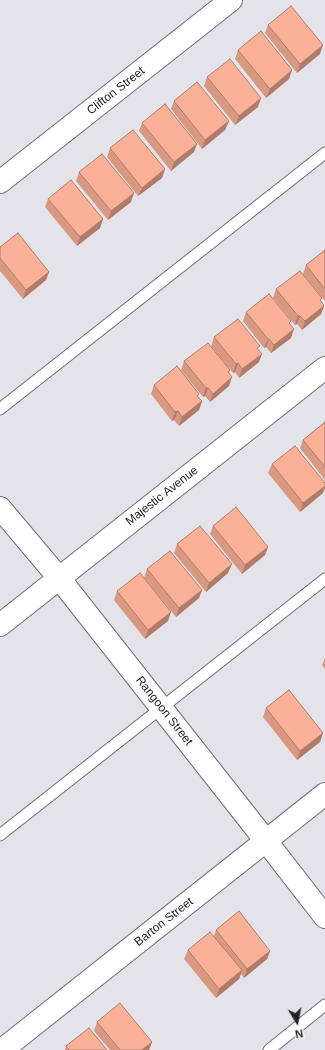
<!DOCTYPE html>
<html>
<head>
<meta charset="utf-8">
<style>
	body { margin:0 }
	#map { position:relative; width:325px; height:1050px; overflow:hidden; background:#e5e3ea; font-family:Helvetica,sans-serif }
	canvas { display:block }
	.north { position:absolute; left:277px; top:1002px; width:40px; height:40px; -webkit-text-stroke:3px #fff; paint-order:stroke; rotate:170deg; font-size:11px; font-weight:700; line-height:16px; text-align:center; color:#232224 }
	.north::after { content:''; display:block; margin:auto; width:14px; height:18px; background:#232224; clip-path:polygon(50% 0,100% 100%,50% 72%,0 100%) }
</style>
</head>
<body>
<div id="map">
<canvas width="325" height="1050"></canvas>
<div class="north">N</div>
</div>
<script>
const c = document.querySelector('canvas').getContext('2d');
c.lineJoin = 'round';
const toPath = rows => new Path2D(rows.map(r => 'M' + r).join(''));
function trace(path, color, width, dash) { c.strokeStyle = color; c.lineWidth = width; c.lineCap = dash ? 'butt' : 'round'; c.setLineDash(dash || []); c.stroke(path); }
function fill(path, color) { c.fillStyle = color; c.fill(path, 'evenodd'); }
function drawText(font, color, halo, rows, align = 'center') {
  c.font = font + ' Helvetica,sans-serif'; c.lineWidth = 4; c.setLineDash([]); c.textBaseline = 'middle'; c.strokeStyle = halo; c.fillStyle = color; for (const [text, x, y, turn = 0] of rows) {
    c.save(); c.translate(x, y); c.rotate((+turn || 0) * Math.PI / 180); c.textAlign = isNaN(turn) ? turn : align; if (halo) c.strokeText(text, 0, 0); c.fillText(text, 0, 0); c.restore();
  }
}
const service = toPath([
	[0,409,325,153],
	[0,835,325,579],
	[269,1050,325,1005]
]);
const minor = toPath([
	[0,182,231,0],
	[0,508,59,578,266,841,325,917],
	[0,625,325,368],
	[2,1050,325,794]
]);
const wall = toPath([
	[268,25,320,54,297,73,265,33],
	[238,50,289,79,266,98,235,59],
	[207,77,258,107,235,125,204,86],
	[174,101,229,121,225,130,202,149,171,109],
	[142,123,194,152,171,171,139,131],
	[110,148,165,169,162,178,138,196,107,157],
	[79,172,131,202,108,220,76,181],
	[48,199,103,219,100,228,77,246,45,207],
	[0,247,49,272,46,280,23,299,0,271],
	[325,250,325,301,303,274,306,265],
	[276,289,321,301,324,306,321,314,302,330,297,324,295,325,273,298],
	[246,312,290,324,291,338,271,353,266,347,264,348,243,321],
	[214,337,259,362,239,378,235,372,233,373,211,346],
	[184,361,230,370,229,373,229,386,210,402,205,396,203,397,181,370],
	[154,385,199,394,198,397,202,401,199,410,179,426,174,420,172,421,151,394],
	[325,422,325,480,300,448,303,440],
	[272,464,323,493,300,512,268,473],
	[213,526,268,547,265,555,242,574,210,534],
	[177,544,228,573,206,592,174,553],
	[147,569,202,590,199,598,176,617,144,578],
	[117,591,168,621,145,639,114,600],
	[325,658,325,669,322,665],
	[266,708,323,733,320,742,297,760,263,717],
	[216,930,270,951,267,959,244,978,241,974,239,979,216,998,184,959,188,950,214,936],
	[97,1022,152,1042,149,1050,110,1050,94,1031],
	[66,1046,107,1050,65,1050]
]);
const shadedWall = toPath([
	[323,45,320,54,297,73,300,64],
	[292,70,289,79,266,98,270,89],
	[261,98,258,107,235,125,239,116],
	[229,121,225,130,202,149,205,140],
	[197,144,194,152,171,171,174,162],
	[165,169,162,178,138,196,142,188],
	[134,193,131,202,108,220,111,211],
	[103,219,100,228,77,246,80,237],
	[49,272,46,280,23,299,26,290],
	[324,306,321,314,302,330,305,321],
	[298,316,300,316,297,324,295,325],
	[294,329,291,338,271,353,274,345],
	[268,339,269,339,266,347,264,348],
	[262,354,259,362,239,378,242,369],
	[238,363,235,372,233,373,236,364],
	[232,377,229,386,210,402,213,394],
	[206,388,208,388,205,396,203,397],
	[202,401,199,410,179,426,182,417],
	[178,411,174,420,172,421,175,412],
	[325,486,325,488,323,493,300,512,303,503],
	[268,547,265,555,242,574,245,565],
	[232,564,228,573,206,592,209,583],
	[202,590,199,598,176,617,179,608],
	[171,612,168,621,145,639,148,630],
	[323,733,320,742,297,760,300,751],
	[270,951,267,959,244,978,247,969],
	[242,970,239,979,216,998,219,989],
	[152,1042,149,1050,142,1050]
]);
const building = toPath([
	[291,6,323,45,300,64,268,25,291,6],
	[261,31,292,70,270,89,238,50,261,31],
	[230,59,261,98,239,116,207,77,230,59],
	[197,82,229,121,205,140,174,101,197,82],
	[165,104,197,144,174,162,142,123,165,104],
	[133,130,165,169,142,188,110,148,133,130],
	[102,154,134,193,111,211,79,172,102,154],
	[71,180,103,219,80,237,48,199,71,180],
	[18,233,49,272,26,290,0,258,0,247,18,233],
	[325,250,325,289,306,265,325,250],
	[300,271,322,298,320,300,324,306,305,321,300,316,298,316,276,289,300,271],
	[269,294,291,321,289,323,294,329,274,345,269,339,268,339,246,312,269,294],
	[238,319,260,346,257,348,262,354,242,369,238,363,236,364,214,337,238,319],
	[208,343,230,370,228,372,232,377,213,394,208,388,206,388,184,361,208,343],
	[177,366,199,394,197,396,202,401,182,417,178,411,175,412,154,385,177,366],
	[325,422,325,467,303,440,325,422],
	[295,446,325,483,325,486,303,503,272,464,295,446],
	[236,507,268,547,245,565,213,526,236,507],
	[200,526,232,564,209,583,177,544,200,526],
	[170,551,202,590,179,608,147,569,170,551],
	[140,573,171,612,148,630,117,591,140,573],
	[289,690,323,733,300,751,266,708,289,690],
	[239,911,270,951,247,969,216,930,239,911],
	[210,932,242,970,219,989,188,950,210,932],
	[120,1003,152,1042,142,1050,120,1050,97,1022,120,1003],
	[89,1028,107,1050,69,1050,66,1046,89,1028]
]);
const streetNames = [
	["Clifton Street",116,91,-38],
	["Majestic Avenue",162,496,-38],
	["Rangoon Street",164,711,52],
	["Barton Street",164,922,-38]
];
trace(service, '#706e75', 13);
trace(minor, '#706e75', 24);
trace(service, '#fff', 11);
trace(minor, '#fff', 22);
fill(wall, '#d89882');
fill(shadedWall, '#b07c6a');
fill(building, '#fbb197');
trace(building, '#b07c6a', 1);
drawText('12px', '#232224', '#fff', streetNames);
</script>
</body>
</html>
